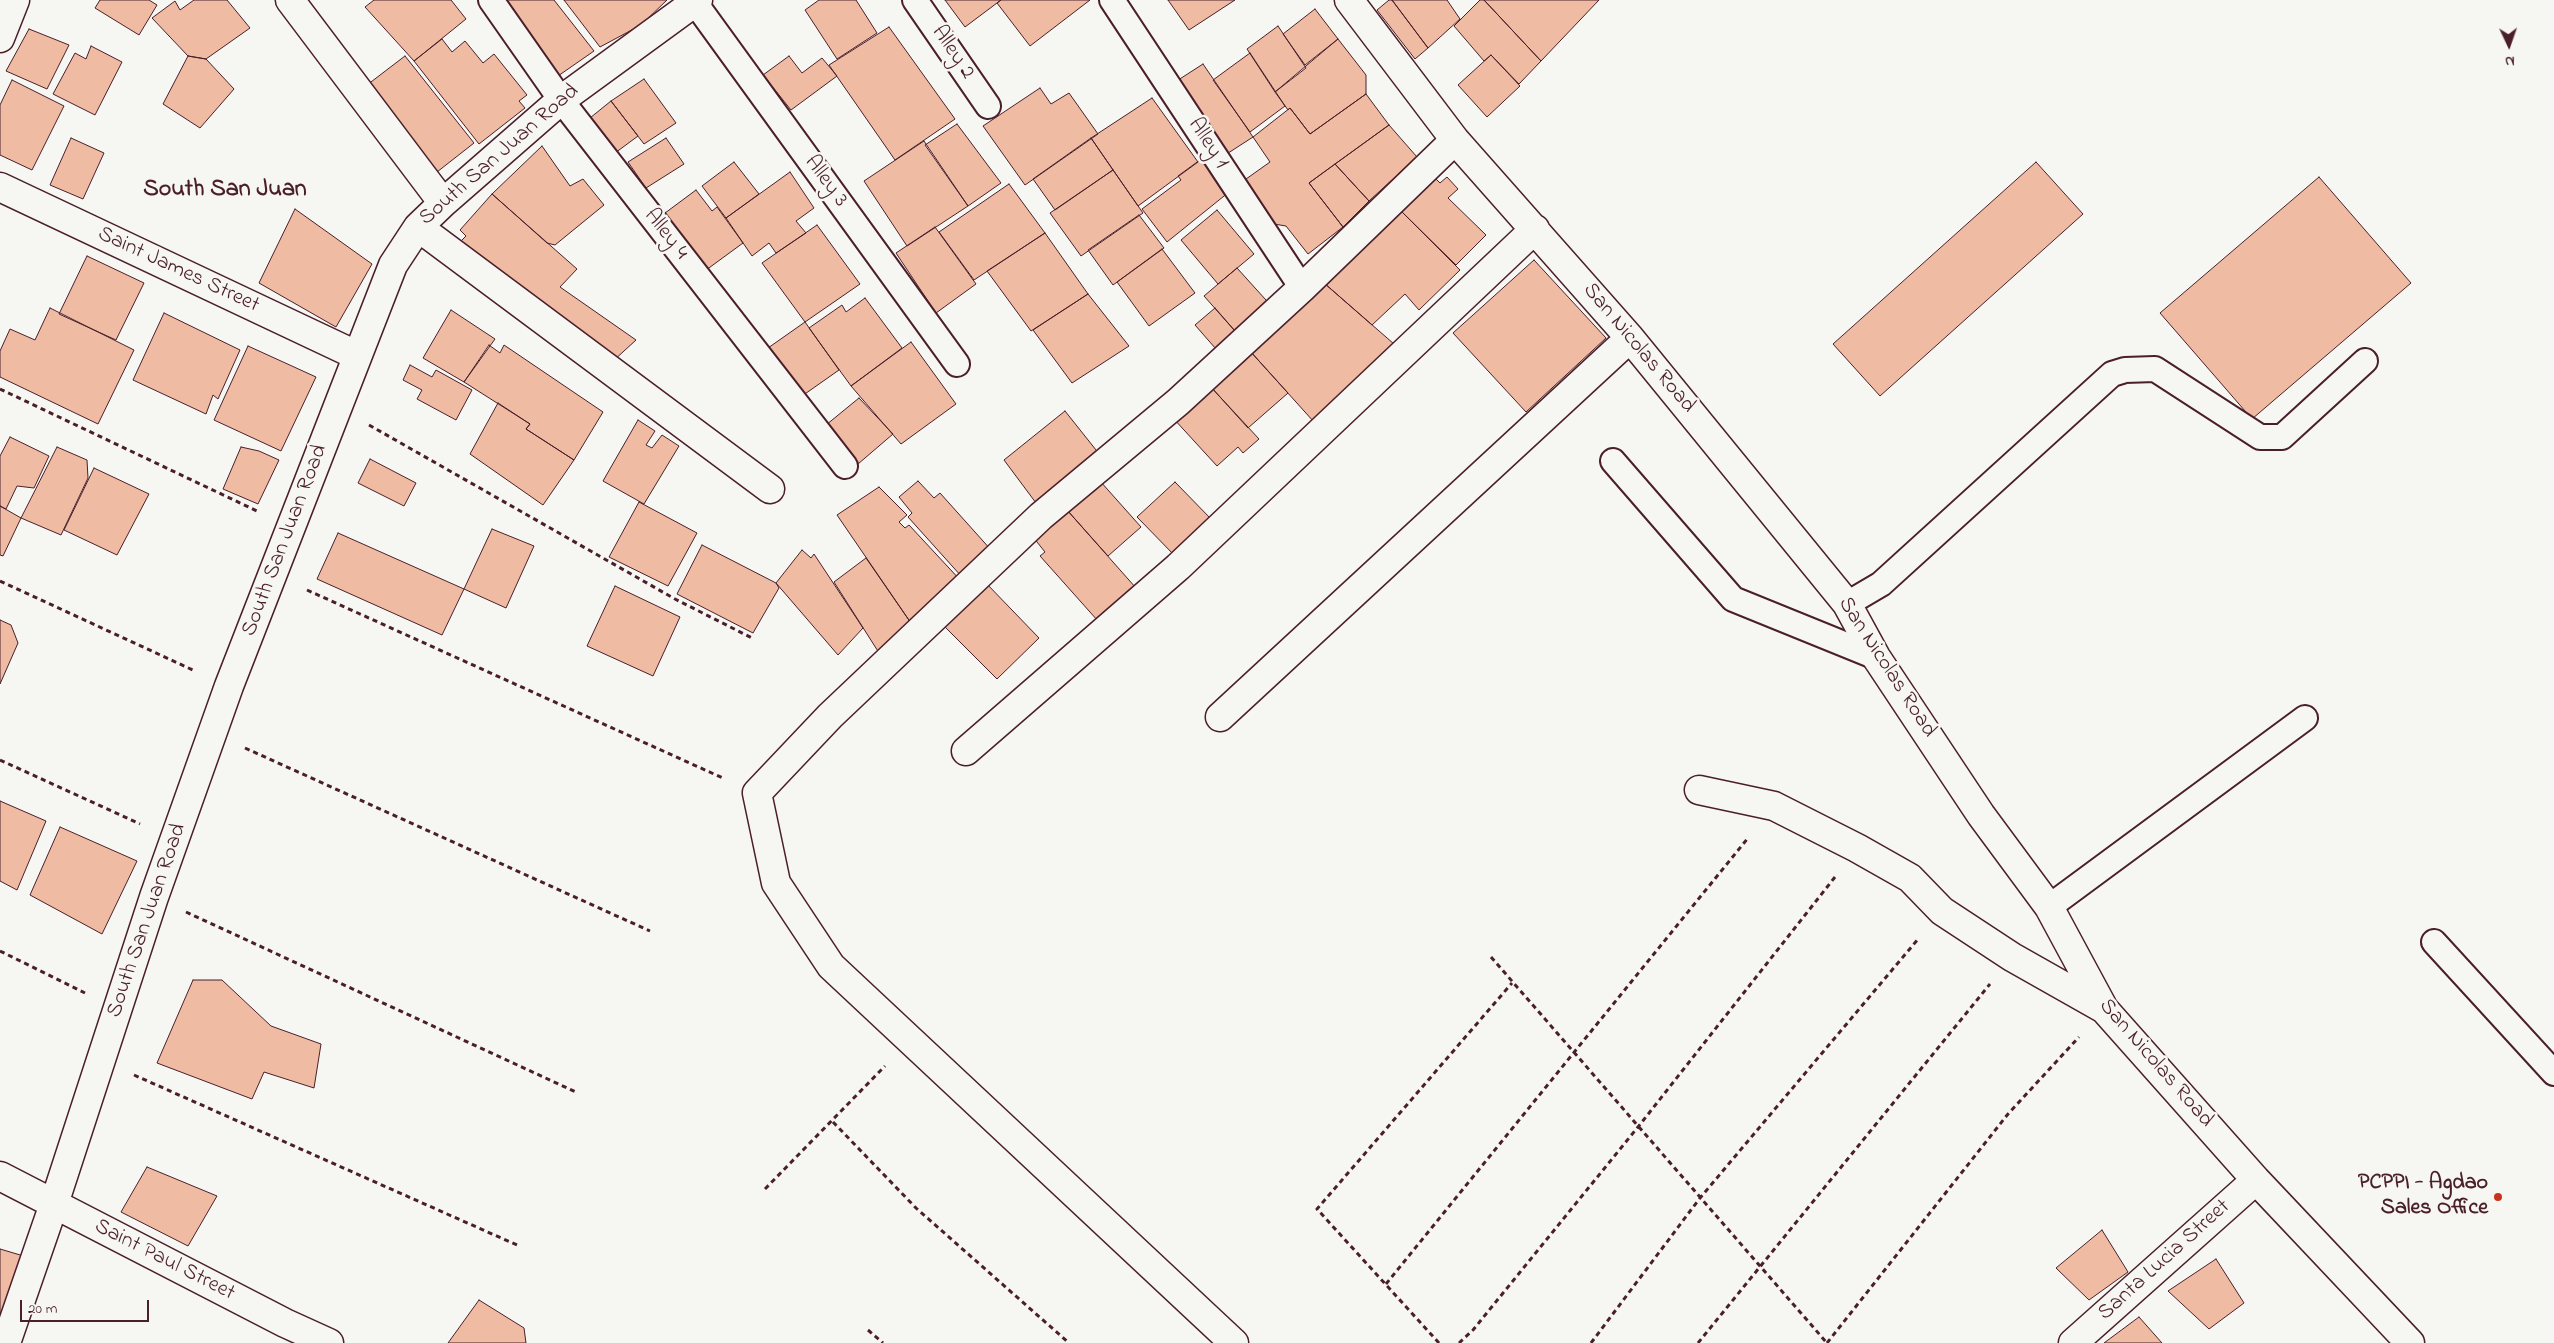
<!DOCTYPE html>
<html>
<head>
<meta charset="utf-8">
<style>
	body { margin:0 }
	#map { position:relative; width:2554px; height:1343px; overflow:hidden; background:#f6f6f2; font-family:"Indie Flower",sans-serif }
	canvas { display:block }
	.north { position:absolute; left:2484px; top:20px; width:50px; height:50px; -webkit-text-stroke:4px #f6f6f2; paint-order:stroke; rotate:177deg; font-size:14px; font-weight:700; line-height:20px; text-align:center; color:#4a1f2b }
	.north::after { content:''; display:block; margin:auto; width:18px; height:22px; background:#4a1f2b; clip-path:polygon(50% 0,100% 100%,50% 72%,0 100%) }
	.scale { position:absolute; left:20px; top:1300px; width:129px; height:22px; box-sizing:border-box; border:2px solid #4a1f2b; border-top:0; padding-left:6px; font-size:15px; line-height:18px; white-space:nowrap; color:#4a1f2b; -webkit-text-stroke:4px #f6f6f2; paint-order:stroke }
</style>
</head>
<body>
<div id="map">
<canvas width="2554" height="1343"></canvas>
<div class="north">N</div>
<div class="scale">20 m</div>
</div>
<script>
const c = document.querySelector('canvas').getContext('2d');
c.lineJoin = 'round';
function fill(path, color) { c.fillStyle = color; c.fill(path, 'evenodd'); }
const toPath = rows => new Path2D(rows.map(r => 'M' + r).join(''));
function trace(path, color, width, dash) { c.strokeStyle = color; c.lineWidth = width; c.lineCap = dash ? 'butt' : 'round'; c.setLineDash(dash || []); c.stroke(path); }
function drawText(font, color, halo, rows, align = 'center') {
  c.font = font + ' "Indie Flower",sans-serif'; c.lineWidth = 5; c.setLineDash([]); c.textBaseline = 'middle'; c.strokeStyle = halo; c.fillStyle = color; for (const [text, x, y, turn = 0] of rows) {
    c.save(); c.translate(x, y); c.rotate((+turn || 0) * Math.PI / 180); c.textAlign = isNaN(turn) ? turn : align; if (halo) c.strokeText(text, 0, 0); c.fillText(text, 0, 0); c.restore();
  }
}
const building = toPath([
	[100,0,149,0,157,5,139,35,95,8,100,0],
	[194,0,227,0,250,28,206,59,188,56,152,18,175,1,180,10,194,0],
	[374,0,451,0,466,19,414,61,365,7,374,0],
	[504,0,554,0,594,51,558,76,504,0],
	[564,0,667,0,641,25,600,47,564,0],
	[819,0,856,0,877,33,837,59,805,10,819,0],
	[945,0,1001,0,965,27,945,0],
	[1001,0,1090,0,1030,46,997,3,1001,0],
	[1168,0,1235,0,1189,30,1168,0],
	[1389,0,1392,0,1428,48,1415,59,1377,10,1389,0],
	[1392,0,1447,0,1460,19,1428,48,1392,0],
	[1480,0,1484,0,1541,61,1519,84,1491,55,1484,61,1454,26,1480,0],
	[1484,0,1599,0,1541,61,1484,0],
	[1315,9,1338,39,1305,65,1283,34,1315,9],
	[1278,26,1306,68,1275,92,1247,49,1278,26],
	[889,27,955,119,895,160,829,65,889,27],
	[29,29,69,45,47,89,6,71,29,29],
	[442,39,452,52,465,41,483,63,494,54,527,95,519,101,525,108,479,144,414,61,442,39],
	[1338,39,1366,75,1366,94,1310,134,1290,108,1288,110,1275,92,1338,39],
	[91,46,122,62,95,115,53,94,75,53,86,59,91,46],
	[1250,53,1285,106,1250,132,1213,80,1250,53],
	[1491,55,1520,86,1487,117,1458,85,1491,55],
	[188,56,206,59,234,89,200,128,163,104,188,56],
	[405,56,474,143,437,172,367,85,405,56],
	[789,56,802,73,822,58,837,76,791,110,763,75,789,56],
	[1203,64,1253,137,1222,157,1172,84,1203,64],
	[644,79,676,123,644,144,611,101,644,79],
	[12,80,64,106,32,170,0,155,0,105,12,80],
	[1040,88,1051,104,1069,93,1098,134,1025,185,983,126,1040,88],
	[1366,94,1389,125,1309,183,1343,227,1308,254,1286,226,1268,223,1239,184,1270,162,1253,137,1290,108,1310,134,1366,94],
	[1152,98,1198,162,1138,206,1091,138,1152,98],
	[611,101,638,136,611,156,585,122,611,101],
	[957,124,1001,183,968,206,925,145,957,124],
	[1389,125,1417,157,1369,201,1335,164,1389,125],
	[71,138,104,153,83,199,50,185,71,138],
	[666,138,684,164,646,188,628,162,666,138],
	[1091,138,1113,170,1055,210,1033,179,1091,138],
	[924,141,968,206,907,246,864,181,924,141],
	[542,146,570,186,583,179,604,205,555,245,547,243,492,194,542,146],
	[1204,157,1229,192,1167,242,1142,209,1181,180,1178,176,1204,157],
	[734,162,759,194,726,218,702,186,734,162],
	[2036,162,2083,214,1880,396,1833,344,2036,162],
	[1335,164,1369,201,1343,227,1309,183,1335,164],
	[1113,170,1143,213,1081,256,1050,213,1113,170],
	[790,172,814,208,796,221,806,233,776,253,769,243,752,256,726,218,790,172],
	[1432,175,1440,183,1447,177,1458,189,1448,198,1486,235,1456,265,1398,208,1432,175],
	[2319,177,2411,283,2252,419,2160,313,2319,177],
	[1009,184,1045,233,974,280,939,232,1009,184],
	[696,190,712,211,717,207,743,243,702,273,661,216,696,190],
	[492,194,577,269,560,287,636,340,612,362,460,242,466,236,460,230,492,194],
	[1398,208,1460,270,1419,310,1405,294,1372,325,1324,283,1398,208],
	[295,209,372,264,336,327,259,283,295,209],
	[1217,210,1254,254,1218,284,1181,240,1217,210],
	[1139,215,1164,248,1113,285,1088,250,1139,215],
	[817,225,860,284,805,322,762,263,817,225],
	[935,227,976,284,936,313,896,253,935,227],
	[1045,233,1088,294,1031,331,987,271,1045,233],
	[1162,249,1195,293,1149,326,1117,282,1162,249],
	[87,256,144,283,116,340,59,314,87,256],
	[1534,260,1606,338,1526,412,1453,333,1534,260],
	[1237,268,1275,310,1242,339,1204,296,1237,268],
	[1324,283,1394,344,1314,422,1250,351,1324,283],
	[1088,294,1129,346,1072,383,1033,330,1088,294],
	[865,298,902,348,851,386,809,328,842,305,846,312,865,298],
	[50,308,134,350,98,424,0,377,0,351,10,329,35,340,50,308],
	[1215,308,1242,339,1223,357,1195,325,1215,308],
	[451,310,495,339,464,382,423,358,451,310],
	[164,313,240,350,218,399,213,395,206,414,133,380,164,313],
	[805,322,839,370,802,396,768,348,805,322],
	[911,342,956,404,901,444,851,386,911,342],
	[489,345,500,353,504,345,603,412,574,460,526,429,530,424,464,382,489,345],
	[248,346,316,377,281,451,214,420,248,346],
	[1250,351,1288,393,1248,428,1211,387,1250,351],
	[410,365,432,377,436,370,472,390,456,420,417,399,422,390,403,380,410,365],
	[1209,385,1259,439,1243,453,1238,447,1217,466,1173,418,1209,385],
	[859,398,893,434,858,464,826,425,859,398],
	[498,403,530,424,526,429,574,460,543,505,470,454,498,403],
	[1065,411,1104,460,1042,511,1004,460,1065,411],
	[638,420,655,431,646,445,652,448,662,435,679,446,644,504,603,481,638,420],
	[10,437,49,456,34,488,17,486,6,509,0,506,0,456,10,437],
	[57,447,87,460,88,478,61,535,21,518,57,447],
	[241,447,259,451,279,460,258,504,223,489,241,447],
	[370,459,416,483,404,506,358,483,370,459],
	[94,468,149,494,117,555,64,530,94,468],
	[918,481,934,498,940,493,992,551,962,577,908,517,912,513,899,497,918,481],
	[1100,481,1141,527,1108,556,1067,510,1100,481],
	[1175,482,1213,521,1176,557,1137,517,1175,482],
	[879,487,907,515,899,522,905,528,909,525,962,582,913,626,837,515,879,487],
	[639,502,697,533,668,586,609,557,639,502],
	[0,506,21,518,3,556,0,555,0,506],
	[1067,510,1136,588,1098,621,1040,556,1045,552,1033,537,1067,510],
	[492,529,534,546,506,608,464,589,492,529],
	[338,533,464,589,442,635,317,579,338,533],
	[702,545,776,583,779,588,753,633,677,594,702,545],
	[802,550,811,558,814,554,863,628,838,655,776,583,802,550],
	[866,558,913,626,881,656,834,582,866,558],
	[984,581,1039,638,997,679,940,622,984,581],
	[615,586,680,617,653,676,587,646,615,586],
	[0,620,11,625,18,643,0,684,0,620],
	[0,801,46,821,17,890,0,881,0,801],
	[60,827,137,861,102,934,30,895,60,827],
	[193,980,222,980,271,1026,321,1044,314,1088,264,1072,252,1099,157,1063,193,980],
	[147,1167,217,1196,188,1246,121,1212,147,1167],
	[2102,1230,2128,1272,2089,1300,2056,1268,2102,1230],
	[0,1249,27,1257,0,1315,0,1249],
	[2216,1259,2244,1303,2209,1329,2168,1291,2216,1259],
	[479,1300,524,1328,526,1343,448,1343,479,1300],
	[2139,1317,2162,1343,2104,1343,2139,1317]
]);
const path = toPath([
	[0,389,257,511],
	[369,425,675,599,752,638],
	[0,581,195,671],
	[307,590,725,779],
	[245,748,650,931],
	[0,760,140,824],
	[186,912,578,1093],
	[0,951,85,993],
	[1491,957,1827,1343],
	[134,1075,517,1245],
	[833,1122,916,1208,1069,1343],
	[765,1189,885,1066],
	[1386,1284,1748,838],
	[868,1330,883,1343],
	[1439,1343,1317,1209,1512,983],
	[1459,1343,1473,1330,1638,1127,1835,877],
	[1591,1343,1700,1198,1919,938],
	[1698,1343,1990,984],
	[1827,1343,2008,1114,2079,1037]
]);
const lane = toPath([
	[491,0,561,100,845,466],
	[693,0,957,364],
	[915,0,988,106],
	[1112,0,1302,288],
	[1613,461,1733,599,1876,657],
	[1847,604,1881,584,2112,374,2125,370,2155,369,2260,437,2282,437,2365,361],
	[2049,907,2305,718],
	[2434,942,2554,1073]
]);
const street = toPath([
	[290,0,443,203],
	[1349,0,1455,140,1630,338,1847,604,1876,657,1981,815,2049,907,2104,1009,2256,1180,2410,1343],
	[0,38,15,0],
	[0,187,356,355],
	[418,227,770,489],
	[1220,717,1630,338],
	[966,751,1178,567,1535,229],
	[1699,790,1774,806,1857,848,1910,878,1942,911,2012,957,2104,1009],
	[0,1176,285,1323,329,1343],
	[6,1343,54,1204,154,897,229,686,393,265,418,227,443,203,561,100,698,0],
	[1234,1343,831,966,776,883,757,793,830,716,1041,516,1178,402,1302,288,1455,140],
	[2073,1343,2256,1180]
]);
const markers = [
	[2498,1197,5,"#c8321e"]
];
const streetNames = [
	["Alley 2",952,53,56],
	["Alley 1",1207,144,57],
	["South San Juan Road",500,156,-41],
	["Alley 3",825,182,54],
	["Alley 4",665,235,52],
	["Saint James Street",178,271,25],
	["San Nicolas Road",1638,349,50],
	["South San Juan Road",286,541,-69],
	["San Nicolas Road",1886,668,57],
	["South San Juan Road",148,921,-71],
	["San Nicolas Road",2155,1064,49],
	["Saint Paul Street",164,1261,27],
	["Santa Lucia Street",2165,1261,-42]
];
const poiNames = [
	["PCPPI - Agdao",2488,1184],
	["Sales Office",2488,1209]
];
const neighbourhoodNames = [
	["South San Juan",225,191]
];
fill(building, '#efbba2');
trace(building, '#4a1f2b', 1);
trace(lane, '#4a1f2b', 28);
trace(street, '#4a1f2b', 31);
trace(path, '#4a1f2b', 3, [5, 4]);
trace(lane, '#f6f6f2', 24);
trace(street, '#f6f6f2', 28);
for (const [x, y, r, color] of markers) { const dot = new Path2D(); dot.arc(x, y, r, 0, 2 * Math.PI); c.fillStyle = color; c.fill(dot); trace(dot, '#f6f6f2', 2); }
drawText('22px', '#4a1f2b', '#f6f6f2', streetNames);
drawText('bold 22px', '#4a1f2b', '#f6f6f2', poiNames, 'right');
drawText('bold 24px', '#4a1f2b', '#f6f6f2', neighbourhoodNames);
</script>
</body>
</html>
